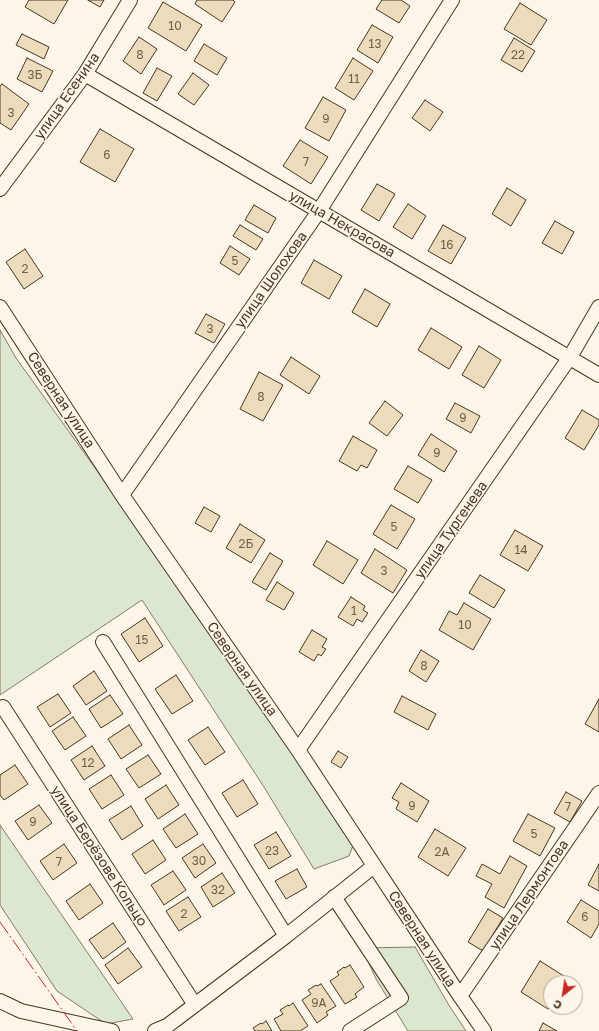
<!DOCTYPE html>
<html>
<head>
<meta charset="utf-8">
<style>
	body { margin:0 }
	#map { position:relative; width:599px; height:1031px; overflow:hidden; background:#fbf6e9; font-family:"Golos Text",sans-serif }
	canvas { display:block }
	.north { position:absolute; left:543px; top:975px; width:40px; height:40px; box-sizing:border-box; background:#fbf6e9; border:1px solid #b4a999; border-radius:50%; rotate:210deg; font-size:11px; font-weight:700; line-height:16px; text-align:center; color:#4a3520 }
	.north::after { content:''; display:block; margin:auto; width:14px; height:18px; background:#c62828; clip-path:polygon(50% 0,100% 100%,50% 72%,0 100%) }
</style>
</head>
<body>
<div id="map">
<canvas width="599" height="1031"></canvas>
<div class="north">С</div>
</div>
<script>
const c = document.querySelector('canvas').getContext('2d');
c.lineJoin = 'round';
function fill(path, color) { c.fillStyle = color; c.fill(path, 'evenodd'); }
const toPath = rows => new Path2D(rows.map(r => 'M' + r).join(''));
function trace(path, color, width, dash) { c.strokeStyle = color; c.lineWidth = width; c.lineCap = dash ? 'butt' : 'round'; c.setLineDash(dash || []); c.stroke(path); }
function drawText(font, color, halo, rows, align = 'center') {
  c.font = font + ' "Golos Text",sans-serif'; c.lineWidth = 3; c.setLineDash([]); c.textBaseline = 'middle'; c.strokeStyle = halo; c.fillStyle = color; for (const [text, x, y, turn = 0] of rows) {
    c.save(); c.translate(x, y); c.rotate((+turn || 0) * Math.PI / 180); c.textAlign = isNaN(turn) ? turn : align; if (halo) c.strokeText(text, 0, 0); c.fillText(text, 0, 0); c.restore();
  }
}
const green = toPath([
	[0,330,16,358,298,750,354,843,349,856,314,869,264,787,142,600,0,695,0,330],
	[0,825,133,1019,106,1024,57,991,0,905,0,825],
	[415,947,450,1007,466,1031,408,1031,376,979,362,948,415,947]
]);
const building = toPath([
	[29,0,68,0,54,24,25,7,29,0],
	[88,0,104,0,100,7,88,0],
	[197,0,233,0,235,2,222,22,195,4,197,0],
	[382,0,401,0,410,6,399,23,376,9,382,0],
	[163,2,202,25,186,51,148,28,163,2],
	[520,3,547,20,531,45,504,29,520,3],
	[372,25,393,37,378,63,357,50,372,25],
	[22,34,49,47,44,59,16,45,22,34],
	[139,37,157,49,141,74,123,61,139,37],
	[514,38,535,51,522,72,501,60,514,38],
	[204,44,227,58,217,75,194,61,204,44],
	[27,58,53,71,42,92,17,79,27,58],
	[353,58,373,71,354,100,335,88,353,58],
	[157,68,172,76,157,101,143,93,157,68],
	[193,73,209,85,194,105,178,94,193,73],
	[2,84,29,104,11,130,0,123,0,86,2,84],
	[323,97,346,110,329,141,305,128,323,97],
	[425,100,443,112,430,131,412,118,425,100],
	[100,129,134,149,115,182,80,162,100,129],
	[300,140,328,157,311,184,283,166,300,140],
	[377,184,395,194,379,221,361,210,377,184],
	[507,188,526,200,511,226,492,214,507,188],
	[408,204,426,216,412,239,393,227,408,204],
	[254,205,276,218,268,233,245,220,254,205],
	[555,221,574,232,562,254,542,243,555,221],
	[240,225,263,239,256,250,233,236,240,225],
	[443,225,466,238,451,264,428,251,443,225],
	[230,246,250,259,239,275,220,263,230,246],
	[25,249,43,276,24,289,6,262,25,249],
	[314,260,342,276,329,299,301,283,314,260],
	[365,289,390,304,377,327,352,312,365,289],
	[206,314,225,324,214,343,195,333,206,314],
	[431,328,462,347,449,369,418,350,431,328],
	[479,346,501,360,484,388,462,375,479,346],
	[291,357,320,376,309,394,280,375,291,357],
	[259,372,283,385,263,421,240,409,259,372],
	[385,401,403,415,387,436,369,423,385,401],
	[455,403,480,416,471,433,446,419,455,403],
	[582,410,599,420,599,425,584,450,565,438,582,410],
	[431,434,457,451,444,472,418,455,431,434],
	[353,436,377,450,367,468,361,465,357,471,339,461,353,436],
	[408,466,432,480,418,503,394,489,408,466],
	[391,505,415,519,397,549,373,534,391,505],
	[204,507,220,516,211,532,195,523,204,507],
	[240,524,265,540,251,563,226,548,240,524],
	[515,530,543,546,528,571,500,555,515,530],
	[327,541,358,560,343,584,313,565,327,541],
	[375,549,407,570,393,593,361,573,375,549],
	[270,553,283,561,266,590,252,582,270,553],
	[480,575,505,590,494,608,469,593,480,575],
	[277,582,294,593,284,610,266,600,277,582],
	[351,597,365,606,363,610,368,613,362,622,357,619,353,626,338,617,351,597],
	[464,603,491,619,473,650,439,630,449,611,457,615,464,603],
	[145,618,163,646,139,662,121,634,145,618],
	[312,630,327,639,322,647,326,649,321,656,318,654,314,661,299,652,312,630],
	[421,650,439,661,426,682,409,671,421,650],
	[94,671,107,691,86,705,73,686,94,671],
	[176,675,193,701,172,714,155,689,176,675],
	[58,694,71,713,50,727,37,707,58,694],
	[110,695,123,714,101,728,89,709,110,695],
	[402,696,436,714,428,730,394,712,402,696],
	[599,699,599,732,585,724,599,699],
	[73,717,86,736,65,750,52,731,73,717],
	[129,725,142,745,121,759,108,739,129,725],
	[208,727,225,752,205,765,188,740,208,727],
	[92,746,105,766,84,780,71,760,92,746],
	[338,751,348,757,341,768,331,762,338,751],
	[148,755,161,774,139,788,126,769,148,755],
	[15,765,28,784,4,800,0,795,0,775,15,765],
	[111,775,124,795,102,809,89,789,111,775],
	[243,780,258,804,237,817,222,793,243,780],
	[401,783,429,801,417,822,396,809,399,802,392,798,401,783],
	[166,785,179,805,158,819,145,799,166,785],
	[566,792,582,801,570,822,554,813,566,792],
	[39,805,52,823,28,840,15,821,39,805],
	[131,806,143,826,122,840,109,820,131,806],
	[185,814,198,834,176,848,163,829,185,814],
	[528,814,555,828,540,856,513,841,528,814],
	[435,829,466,848,448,876,418,857,435,829],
	[276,832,291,856,269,869,254,845,276,832],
	[153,840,166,860,145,874,132,854,153,840],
	[64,844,77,863,53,880,40,861,64,844],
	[203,844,216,863,195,878,182,858,203,844],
	[510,856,527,866,504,908,485,897,492,884,476,876,482,864,500,874,510,856],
	[599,864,599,891,588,885,599,864],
	[297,869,307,887,286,899,275,881,297,869],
	[173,871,186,890,164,905,151,885,173,871],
	[222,873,235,893,213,907,201,887,222,873],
	[90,884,103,903,79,920,66,901,90,884],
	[188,897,201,917,179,931,166,911,188,897],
	[581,900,599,911,599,924,591,938,567,922,581,900],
	[488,909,503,918,483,951,468,942,488,909],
	[113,923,126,942,103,959,89,940,113,923],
	[128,948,142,967,118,984,105,965,128,948],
	[540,961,567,978,564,983,551,983,551,1004,548,1009,521,992,540,961],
	[350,965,364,987,355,994,357,997,345,1004,330,981,339,975,337,972,344,967,345,968,350,965],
	[321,984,336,1006,326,1012,328,1015,317,1023,302,1000,311,994,308,990,316,985,317,986,321,984],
	[293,1003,308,1026,300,1031,281,1031,274,1019,283,1014,280,1010,288,1005,289,1006,293,1003],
	[266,1021,272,1031,255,1031,253,1028,261,1023,262,1024,266,1021],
	[543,1023,557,1031,539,1031,543,1023]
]);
const street = toPath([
	[85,74,599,375],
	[0,189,85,74,130,0],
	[0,307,122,495,298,750,460,996,484,1031],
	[122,495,319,211,452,0],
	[103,642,286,936],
	[3,707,195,1005],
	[298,750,570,357,599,307],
	[334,897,401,998,350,1031],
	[460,996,599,793],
	[0,1001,21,1011,112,1031],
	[155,1031,167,1026,175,1020,286,936,374,866]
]);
const power = toPath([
	[0,922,77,1031]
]);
const numberNames = [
	["10",175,26],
	["13",375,44],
	["8",140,55],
	["22",518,55],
	["3Б",35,75],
	["11",354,79],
	["3",11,113],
	["9",326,119],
	["6",107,155],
	["7",306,162],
	["16",447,245],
	["5",235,261],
	["2",25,269],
	["3",210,329],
	["8",261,397],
	["9",463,418],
	["9",437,453],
	["5",394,527],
	["2Б",246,544],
	["14",521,550],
	["3",384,571],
	["1",354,611],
	["10",465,625],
	["15",142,640],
	["8",424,666],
	["12",88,763],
	["9",412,806],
	["7",568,807],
	["9",33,822],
	["5",534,834],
	["23",272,851],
	["2А",442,852],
	["30",199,861],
	["7",59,862],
	["32",218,890],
	["2",184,914],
	["6",585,917],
	["9А",319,1003]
];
const streetNames = [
	["улица Есенина",67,96,-55],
	["улица Некрасова",342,224,30],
	["улица Шолохова",271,280,-55],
	["Северная улица",61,400,57],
	["улица Тургенева",451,530,-55],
	["Северная улица",242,669,55],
	["улица Берёзове Кольцо",99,856,57],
	["улица Лермонтова",529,895,-56],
	["Северная улица",422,939,57]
];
fill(green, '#dce7d0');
trace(green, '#887966', 1);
fill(building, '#ecdcbc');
trace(building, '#4a3520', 1);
trace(street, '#4a3520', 16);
trace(street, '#fbf6e9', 14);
trace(power, '#c62828', 1, [14, 3, 2, 3]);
drawText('12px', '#725f47', null, numberNames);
drawText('14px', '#4a3520', '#fbf6e9', streetNames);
</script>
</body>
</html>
